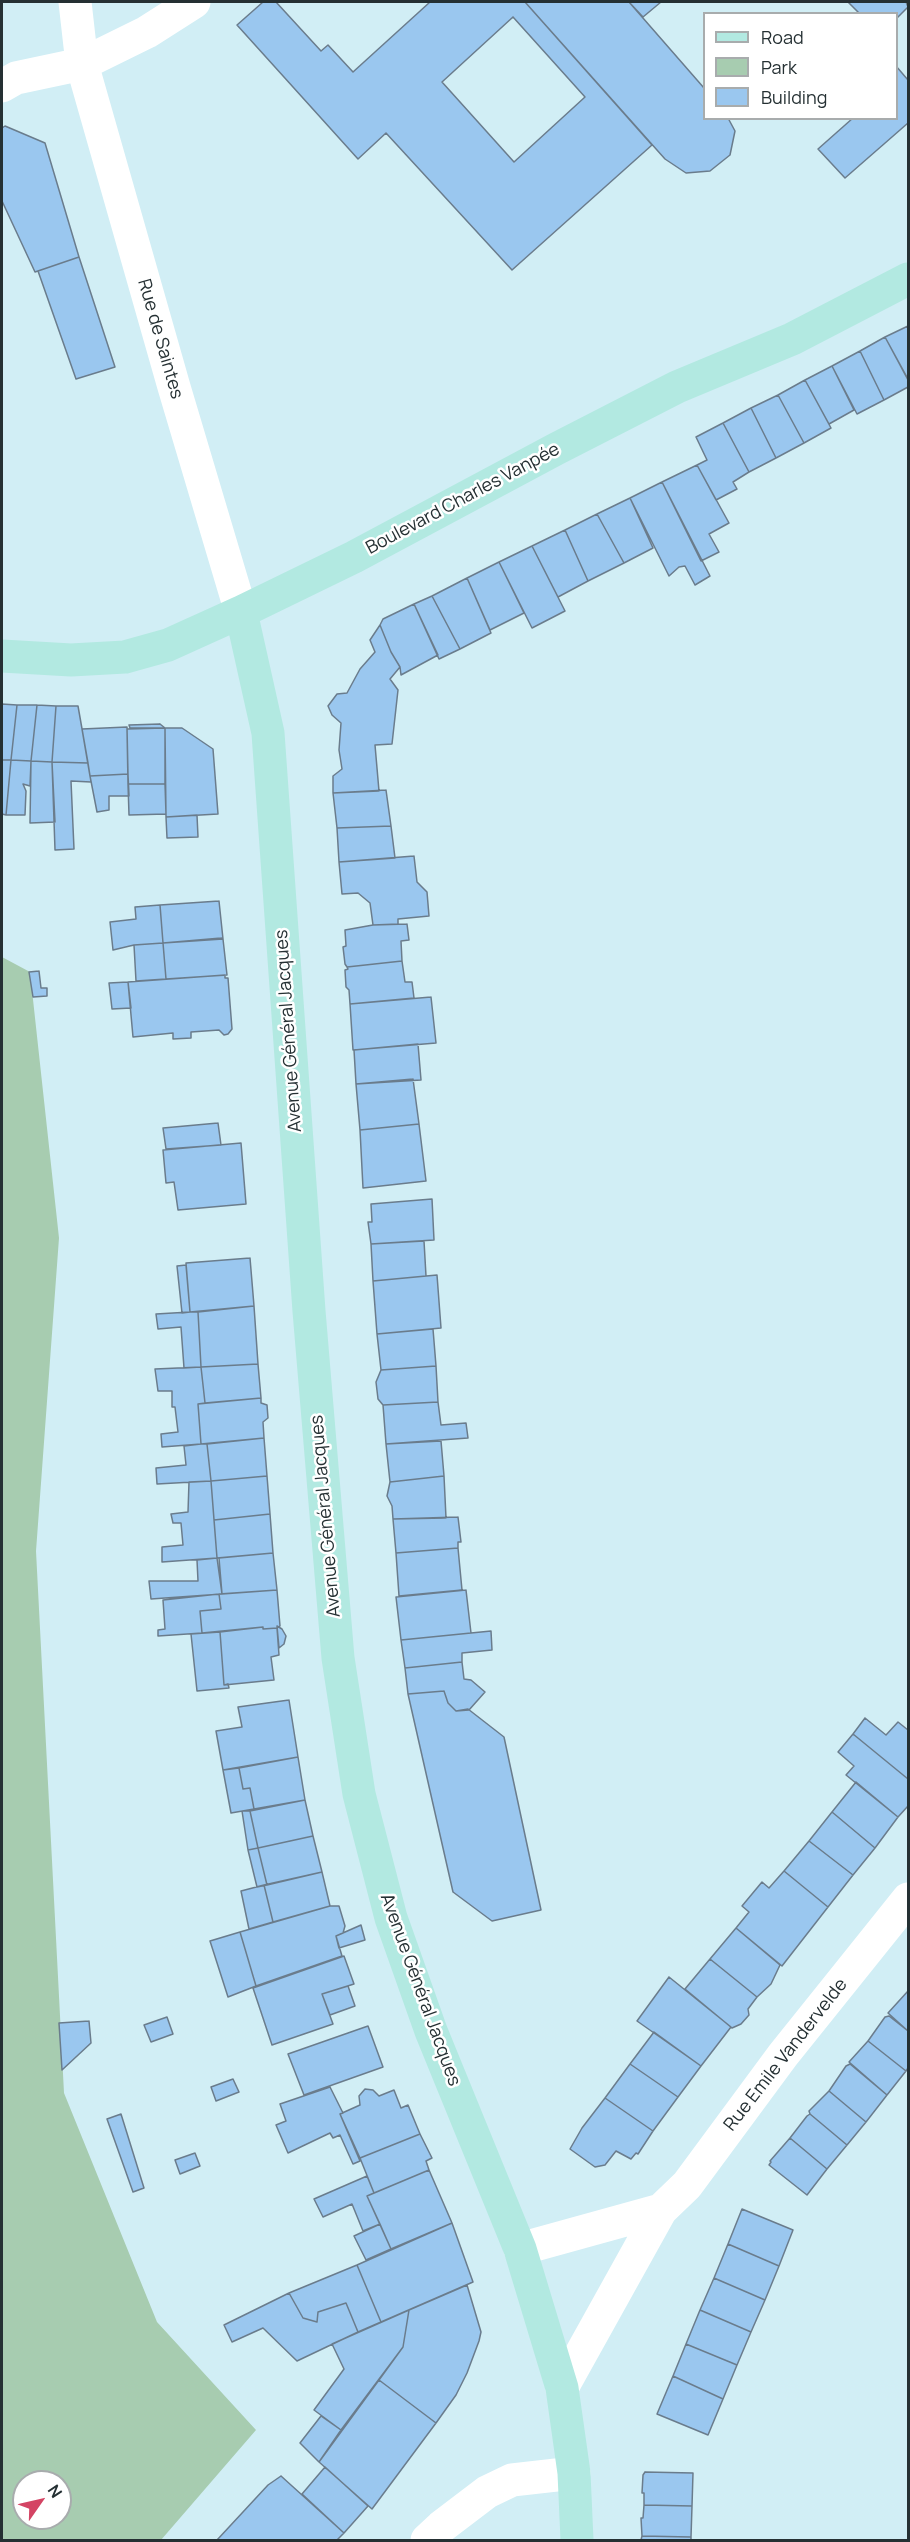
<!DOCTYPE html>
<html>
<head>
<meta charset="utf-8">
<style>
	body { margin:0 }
	#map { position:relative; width:910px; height:2542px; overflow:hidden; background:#d1eef5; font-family:Manrope,sans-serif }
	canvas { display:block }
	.frame { position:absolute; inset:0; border:3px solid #253033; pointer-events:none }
	.legend { position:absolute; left:703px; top:12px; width:195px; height:108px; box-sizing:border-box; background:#fff; border:2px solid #a8acad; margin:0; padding:8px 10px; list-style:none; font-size:18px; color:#253033 }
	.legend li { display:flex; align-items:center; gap:12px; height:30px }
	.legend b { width:30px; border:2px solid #a8acad }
	.north { position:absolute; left:12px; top:2470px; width:60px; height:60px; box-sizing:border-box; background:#fff; border:2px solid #a8acad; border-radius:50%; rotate:56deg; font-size:16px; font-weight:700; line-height:24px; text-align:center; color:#253033 }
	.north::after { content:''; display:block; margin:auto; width:21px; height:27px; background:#d44464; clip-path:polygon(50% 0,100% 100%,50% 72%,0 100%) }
</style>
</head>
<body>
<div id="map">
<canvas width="910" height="2542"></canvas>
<div class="frame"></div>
<ul class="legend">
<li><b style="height:8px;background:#b2e9e1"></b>Road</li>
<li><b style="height:16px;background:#a7ccb0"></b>Park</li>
<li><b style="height:16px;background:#9ac7ef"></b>Building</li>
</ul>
<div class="north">N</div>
</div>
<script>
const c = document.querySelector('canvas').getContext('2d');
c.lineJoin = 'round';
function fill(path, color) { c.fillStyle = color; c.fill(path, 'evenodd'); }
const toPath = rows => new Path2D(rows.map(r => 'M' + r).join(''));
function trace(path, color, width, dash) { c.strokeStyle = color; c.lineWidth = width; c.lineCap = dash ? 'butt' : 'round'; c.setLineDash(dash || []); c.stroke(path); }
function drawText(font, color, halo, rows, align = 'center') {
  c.font = font + ' Manrope,sans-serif'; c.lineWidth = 5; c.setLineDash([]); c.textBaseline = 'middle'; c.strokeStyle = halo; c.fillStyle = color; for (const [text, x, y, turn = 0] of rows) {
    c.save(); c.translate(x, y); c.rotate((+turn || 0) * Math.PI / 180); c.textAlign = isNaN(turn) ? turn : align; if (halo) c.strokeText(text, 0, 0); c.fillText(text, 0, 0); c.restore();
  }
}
const green = toPath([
	[2,957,30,972,59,1238,36,1551,64,2093,157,2322,256,2430,161,2540,2,2540],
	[24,2482,60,2482,60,2518,24,2518]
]);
const building = toPath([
	[263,2,276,2,321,51,328,45,353,72,430,2,525,2,652,145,512,270,386,133,358,159,237,25,263,2],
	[513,17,585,97,514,162,442,82,513,17],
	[525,2,629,2,704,88,704,118,728,118,735,131,730,155,710,171,686,173,665,159,525,2],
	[629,2,661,2,643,17,629,2],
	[848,2,906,2,908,7,896,19,896,14,860,14,848,2],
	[896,66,908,80,908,123,845,178,818,149,853,118,896,118,896,66],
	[5,126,45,143,79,257,35,272,2,201,2,128,5,126],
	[79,257,115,367,76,379,38,271,79,257],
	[908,326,908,379,885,337,908,326],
	[885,337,908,380,908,387,884,400,860,351,885,337],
	[860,351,884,400,857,414,832,366,860,351],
	[832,366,854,410,829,424,805,380,832,366],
	[805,380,831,428,804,443,778,395,805,380],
	[778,395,804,443,776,458,751,408,778,395],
	[751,408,776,458,749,472,723,423,751,408],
	[723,423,749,472,733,482,737,489,716,500,697,465,707,460,696,437,723,423],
	[697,465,729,523,709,534,719,552,701,561,662,482,697,465],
	[662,482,710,576,695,585,685,566,679,567,669,576,630,498,662,482],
	[630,498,653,548,624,563,597,514,630,498],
	[597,514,624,563,588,581,565,530,597,514],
	[565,530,588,581,558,597,532,546,565,530],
	[532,546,565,611,532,628,499,562,532,546],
	[499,562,524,613,490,630,467,578,499,562],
	[467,578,491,633,460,649,432,596,467,578],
	[432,596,460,649,439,659,414,604,432,596],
	[414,604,438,655,401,675,400,667,391,652,380,625,383,619,414,604],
	[380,625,391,652,400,667,390,679,398,690,392,744,375,745,379,791,333,793,333,776,342,769,339,750,341,723,332,715,328,706,337,694,347,693,360,669,375,652,370,640,380,625],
	[2,704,17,705,11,760,2,760,2,704],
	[17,705,37,705,31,761,11,760,17,705],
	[37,705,56,706,52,762,31,761,37,705],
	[56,706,78,706,88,763,52,762,56,706],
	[160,724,165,728,130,728,129,725,160,724],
	[127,727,128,774,90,776,82,729,127,727],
	[165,728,165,784,128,784,127,729,165,728],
	[165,728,182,728,213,749,218,814,166,817,165,728],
	[2,760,11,760,6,815,2,814,2,760],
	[11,760,31,761,30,786,23,784,26,791,25,815,6,815,11,760],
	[31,761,52,762,55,822,30,823,31,761],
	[52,762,88,763,91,782,71,781,74,849,55,850,52,762],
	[128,774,129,796,109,796,109,810,97,812,90,776,128,774],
	[128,784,165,784,166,814,129,815,128,784],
	[386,790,391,826,337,828,333,793,386,790],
	[197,815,198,837,167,838,166,817,197,815],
	[391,826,395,858,339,862,337,828,391,826],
	[414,856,417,882,427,892,429,916,398,919,398,924,373,925,370,903,358,893,342,894,339,862,414,856],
	[219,901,223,939,163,943,160,905,219,901],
	[160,905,163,943,134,945,113,950,110,922,136,919,135,907,160,905],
	[407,924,409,940,401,941,402,961,347,967,345,964,343,947,346,946,345,930,373,925,407,924],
	[221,938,223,939,227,975,166,979,163,943,221,938],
	[163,943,166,979,136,981,134,945,163,943],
	[402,961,405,982,412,982,414,998,350,1004,349,990,346,987,345,970,348,969,347,967,402,961],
	[39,971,41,988,47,988,47,996,33,997,29,972,39,971],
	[225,975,225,978,228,978,232,1029,228,1034,224,1035,219,1030,191,1032,191,1038,173,1039,173,1033,133,1037,128,982,225,975],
	[128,982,131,1008,112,1009,109,983,128,982],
	[431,997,436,1043,353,1050,350,1004,431,997],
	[418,1044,421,1080,356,1084,354,1050,418,1044],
	[413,1079,419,1124,360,1130,356,1084,413,1079],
	[218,1123,221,1145,166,1149,163,1128,218,1123],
	[419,1124,426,1181,363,1188,360,1130,419,1124],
	[241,1143,246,1204,178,1210,174,1182,166,1183,163,1150,241,1143],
	[432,1199,434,1240,371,1244,368,1222,372,1222,371,1204,432,1199],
	[424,1241,426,1276,373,1281,371,1244,424,1241],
	[250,1258,254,1306,190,1312,186,1263,250,1258],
	[186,1265,190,1312,182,1313,177,1266,186,1265],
	[437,1275,441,1328,377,1334,373,1281,437,1275],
	[254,1306,258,1364,201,1367,198,1312,254,1306],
	[190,1312,198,1312,201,1367,184,1368,181,1327,158,1329,156,1314,190,1312],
	[433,1329,436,1366,381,1370,377,1334,433,1329],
	[258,1364,261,1398,205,1403,201,1367,258,1364],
	[436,1366,438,1402,383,1405,378,1399,376,1382,381,1370,436,1366],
	[201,1367,205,1403,198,1404,201,1444,162,1447,161,1434,178,1432,175,1407,172,1407,172,1391,158,1391,155,1369,201,1367],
	[261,1398,261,1403,267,1405,268,1418,263,1422,264,1438,201,1444,198,1404,261,1398],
	[438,1402,441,1425,466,1423,468,1438,386,1444,383,1405,438,1402],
	[264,1438,267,1476,211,1481,207,1444,264,1438],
	[441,1441,444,1476,390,1482,386,1444,441,1441],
	[201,1444,207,1444,211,1481,157,1484,156,1468,186,1465,184,1446,201,1444],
	[267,1476,270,1514,214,1520,211,1481,267,1476],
	[444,1476,446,1518,393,1519,392,1506,387,1496,390,1482,444,1476],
	[211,1481,217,1558,162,1562,162,1547,183,1545,181,1523,173,1523,171,1514,188,1512,189,1482,211,1481],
	[270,1514,273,1553,217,1558,214,1520,270,1514],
	[458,1517,461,1542,458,1542,458,1548,396,1553,393,1519,458,1517],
	[458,1548,462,1590,399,1596,396,1553,458,1548],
	[273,1553,277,1590,222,1594,219,1558,273,1553],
	[217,1558,222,1594,151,1599,149,1581,198,1581,197,1560,217,1558],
	[277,1590,280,1626,277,1628,263,1629,263,1627,202,1633,200,1611,221,1609,219,1594,277,1590],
	[466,1590,471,1633,401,1640,396,1597,466,1590],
	[219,1594,221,1609,200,1611,202,1633,158,1636,158,1630,165,1629,163,1600,219,1594],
	[277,1626,282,1629,286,1636,284,1644,279,1648,277,1626],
	[263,1627,263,1629,277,1628,279,1655,271,1657,274,1680,224,1685,220,1632,263,1627],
	[491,1631,492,1650,462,1653,462,1662,405,1668,401,1640,491,1631],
	[220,1632,224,1685,228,1684,229,1688,197,1691,191,1634,220,1632],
	[462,1662,464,1679,471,1680,485,1692,469,1710,456,1711,448,1703,444,1691,408,1694,405,1668,462,1662],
	[444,1691,448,1703,456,1711,468,1709,504,1737,541,1910,492,1921,453,1892,408,1694,444,1691],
	[289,1700,298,1757,223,1770,216,1731,242,1727,238,1707,289,1700],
	[865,1718,886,1735,898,1722,908,1730,908,1779,853,1734,865,1718],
	[853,1734,908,1779,908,1806,898,1817,846,1775,854,1766,838,1752,853,1734],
	[298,1757,305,1800,254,1809,250,1788,243,1789,239,1768,298,1757],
	[239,1768,243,1789,250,1788,254,1809,231,1813,223,1770,239,1768],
	[856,1782,898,1817,875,1848,832,1812,856,1782],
	[305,1800,313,1836,258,1848,250,1811,305,1800],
	[242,1811,250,1811,258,1848,248,1850,242,1811],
	[832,1812,875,1848,853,1875,809,1841,832,1812],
	[313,1836,322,1872,267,1885,258,1848,313,1836],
	[809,1841,853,1875,828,1907,784,1871,809,1841],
	[258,1848,267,1885,257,1887,248,1850,258,1848],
	[784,1871,828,1907,782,1966,736,1928,749,1912,742,1906,762,1882,769,1888,784,1871],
	[322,1872,330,1906,273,1922,264,1885,322,1872],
	[264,1885,273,1922,249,1929,241,1891,264,1885],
	[330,1906,339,1906,345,1926,343,1933,336,1936,342,1956,256,1986,240,1932,330,1906],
	[361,1925,365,1940,339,1948,336,1936,361,1925],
	[736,1928,780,1965,771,1984,757,1997,710,1959,736,1928],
	[240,1932,256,1986,228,1997,210,1941,240,1932],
	[344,1956,354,1984,322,1994,333,2024,272,2045,253,1988,344,1956],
	[710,1959,757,1997,748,2009,749,2015,741,2024,732,2028,685,1989,710,1959],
	[669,1977,731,2027,701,2066,637,2021,669,1977],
	[348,1986,355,2006,330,2015,322,1994,348,1986],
	[908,1991,908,2031,888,2013,908,1991],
	[889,2016,908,2031,908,2068,906,2071,868,2041,885,2017,889,2016],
	[167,2017,173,2034,151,2042,144,2025,167,2017],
	[89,2021,91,2043,62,2070,59,2023,89,2021],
	[368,2026,383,2067,304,2095,288,2054,368,2026],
	[654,2032,701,2066,678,2097,630,2064,654,2032],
	[868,2041,906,2071,887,2095,849,2062,868,2041],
	[630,2064,678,2097,653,2131,605,2098,630,2064],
	[850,2064,887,2095,866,2122,829,2091,846,2066,850,2064],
	[233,2079,239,2092,216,2101,211,2087,233,2079],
	[330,2087,343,2113,340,2114,360,2161,353,2164,340,2135,333,2138,330,2133,288,2153,276,2125,286,2121,280,2104,330,2087],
	[365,2089,373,2090,379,2096,394,2090,401,2108,408,2105,420,2134,360,2158,340,2114,360,2105,359,2096,365,2089],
	[829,2091,866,2122,847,2145,810,2114,809,2111,829,2091],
	[605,2098,653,2131,638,2154,636,2153,631,2159,616,2151,605,2165,595,2167,570,2149,582,2128,605,2098],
	[121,2114,144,2188,133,2192,107,2119,121,2114],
	[810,2114,847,2145,827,2169,790,2138,807,2116,810,2114],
	[420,2134,432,2158,426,2161,429,2170,374,2193,360,2158,420,2134],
	[790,2138,827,2169,807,2195,769,2165,771,2162,770,2161,790,2138],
	[195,2153,200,2166,180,2174,175,2160,195,2153],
	[429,2170,452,2223,391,2249,367,2196,429,2170],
	[367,2176,374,2193,367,2196,380,2224,363,2231,352,2204,323,2217,314,2199,367,2176],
	[742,2209,793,2230,779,2266,728,2244,742,2209],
	[452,2223,473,2282,381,2322,357,2265,452,2223],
	[380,2224,391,2249,366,2260,354,2236,380,2224],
	[728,2244,779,2266,765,2300,714,2278,728,2244],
	[357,2265,381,2322,358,2332,346,2303,318,2312,317,2322,303,2318,289,2293,357,2265],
	[714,2278,765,2300,751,2332,700,2310,714,2278],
	[467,2285,481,2332,479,2341,467,2373,456,2395,436,2423,379,2380,403,2347,409,2310,467,2285],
	[289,2293,303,2318,317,2322,318,2312,346,2303,358,2332,297,2361,263,2328,232,2342,224,2325,289,2293],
	[409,2310,403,2347,341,2430,314,2410,344,2369,332,2344,409,2310],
	[700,2310,751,2332,737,2365,686,2344,700,2310],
	[686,2344,737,2365,723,2399,673,2376,686,2344],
	[673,2376,723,2399,708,2435,657,2414,673,2376],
	[379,2380,436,2423,372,2509,319,2462,379,2380],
	[321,2416,341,2430,319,2462,300,2443,321,2416],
	[325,2467,368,2506,344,2533,302,2494,325,2467],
	[645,2472,693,2473,692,2506,644,2505,644,2493,642,2493,643,2475,645,2472],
	[281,2476,344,2533,337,2540,217,2540,268,2485,281,2476],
	[644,2505,692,2506,691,2537,642,2536,641,2518,643,2518,644,2505],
	[642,2536,691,2537,691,2540,641,2540,642,2536]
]);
const minor = toPath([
	[75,2,82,64,174,387,241,612],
	[2,86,16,78,82,64,147,32,194,2],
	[520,2249,661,2210],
	[562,2388,661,2210,687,2185,783,2055,908,1899],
	[427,2540,441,2527,487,2492,512,2480,574,2473]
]);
const major = toPath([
	[241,612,268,733,309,1311,338,1658,359,1794,391,1918,431,2031,520,2249,562,2388,574,2473,577,2540],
	[2,656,71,660,125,657,168,645,241,612,354,557,556,449,677,387,792,339,908,279]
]);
const streetNames = [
	["Rue de Saintes",160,339,74],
	["Boulevard Charles Vanpée",463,499,-28],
	["Avenue Général Jacques",289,1031,-94],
	["Avenue Général Jacques",326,1516,-95],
	["Avenue Général Jacques",420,1990,70],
	["Rue Emile Vandervelde",786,2055,-52]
];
fill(green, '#a7ccb0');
fill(building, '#9ac7ef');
trace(building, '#6a7c8c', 1.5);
trace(minor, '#fff', 33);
trace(major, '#b2e9e1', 33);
drawText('18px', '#253033', '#fff', streetNames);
</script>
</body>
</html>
